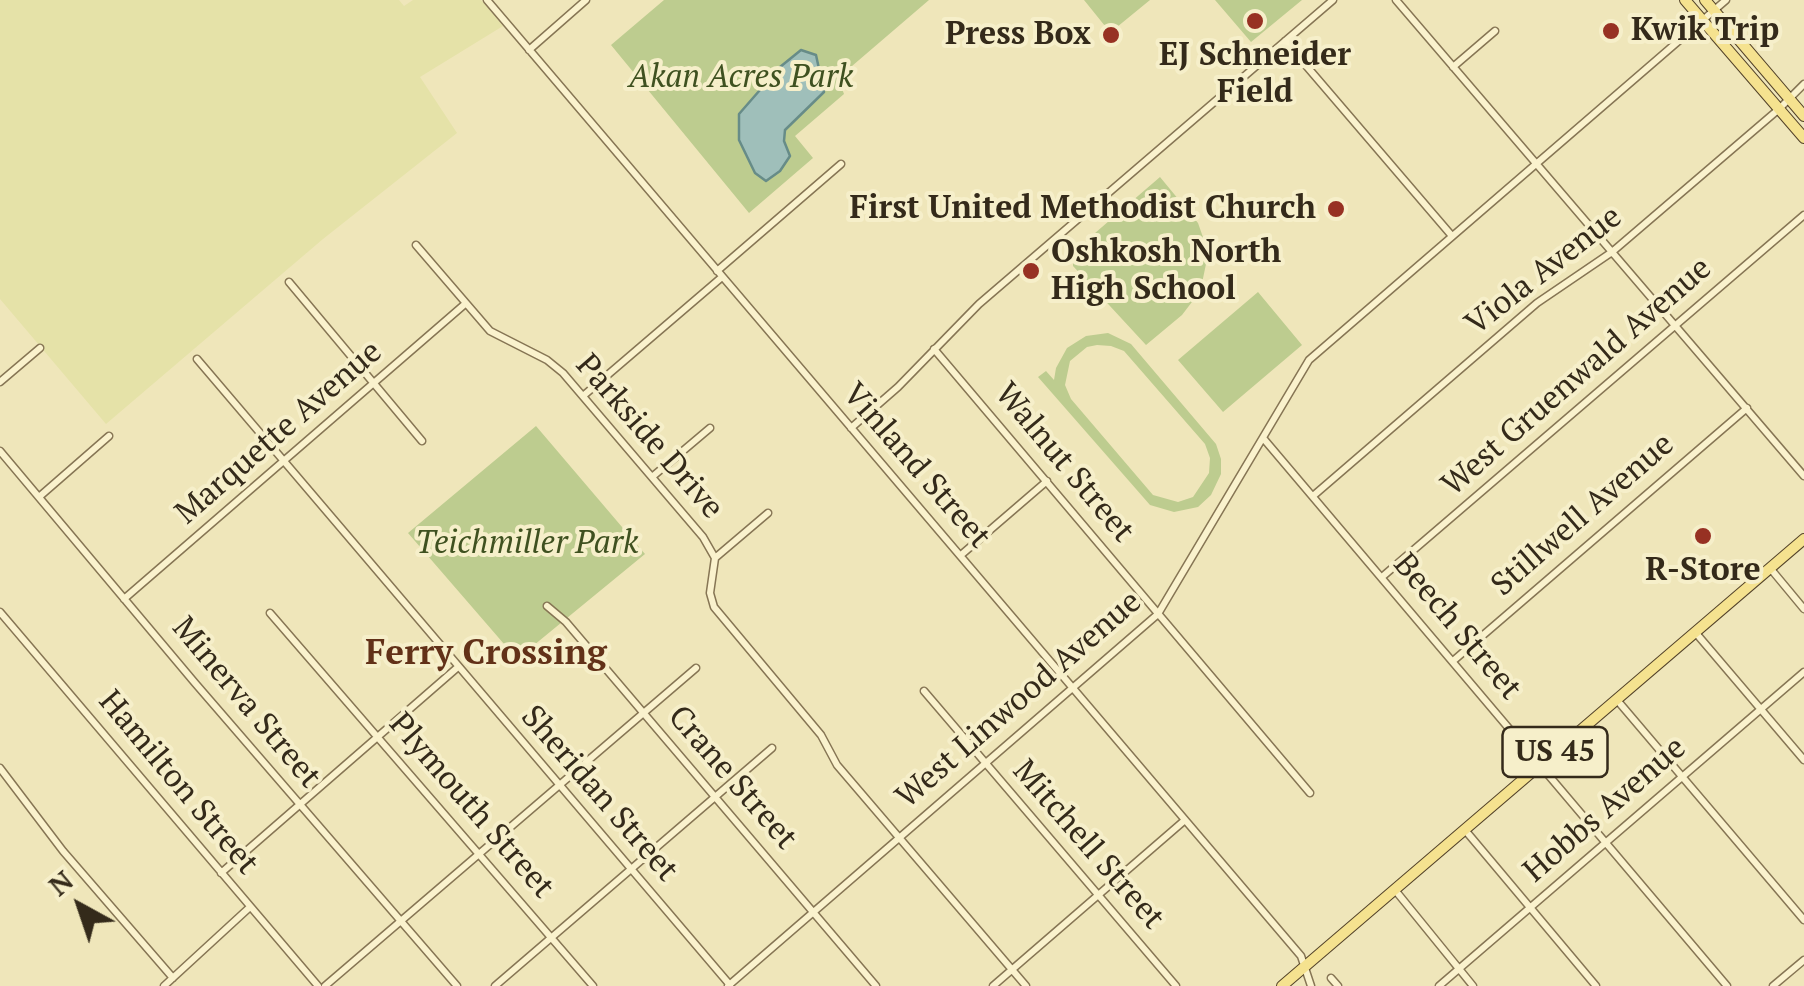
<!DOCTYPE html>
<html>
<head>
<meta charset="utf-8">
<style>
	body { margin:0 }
	#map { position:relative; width:1804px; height:986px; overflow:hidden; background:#efe6ba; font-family:"PT Serif",serif }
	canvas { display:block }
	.north { position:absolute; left:30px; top:856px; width:100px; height:100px; -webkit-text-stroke:8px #f6efca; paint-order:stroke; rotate:320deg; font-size:28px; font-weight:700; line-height:40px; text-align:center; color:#342a1a }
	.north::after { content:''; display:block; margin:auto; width:35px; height:45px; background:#342a1a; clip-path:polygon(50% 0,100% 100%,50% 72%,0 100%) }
</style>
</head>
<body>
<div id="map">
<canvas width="1804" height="986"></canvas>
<div class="north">N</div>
</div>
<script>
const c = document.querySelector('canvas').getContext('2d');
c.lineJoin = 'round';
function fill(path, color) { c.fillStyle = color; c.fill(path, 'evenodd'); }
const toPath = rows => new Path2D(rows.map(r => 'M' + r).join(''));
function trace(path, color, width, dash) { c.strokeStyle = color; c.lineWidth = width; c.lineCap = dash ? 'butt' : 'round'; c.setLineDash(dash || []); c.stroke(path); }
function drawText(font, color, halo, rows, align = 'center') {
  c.font = font + ' "PT Serif",serif'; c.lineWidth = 8; c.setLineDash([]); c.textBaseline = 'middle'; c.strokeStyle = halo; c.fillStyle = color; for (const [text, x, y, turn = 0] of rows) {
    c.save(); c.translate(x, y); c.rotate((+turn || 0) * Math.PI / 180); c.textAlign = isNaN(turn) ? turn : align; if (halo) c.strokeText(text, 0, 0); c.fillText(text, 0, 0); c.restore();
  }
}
const farmland = toPath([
	[0,0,399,0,404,6,413,0,481,0,503,26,420,77,457,133,323,239,106,424,0,299]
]);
const green = toPath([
	[664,0,929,0,838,78,844,94,795,136,813,158,749,213,611,45],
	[1084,0,1150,0,1117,27,1105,26],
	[1215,0,1302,0,1251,42],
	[1160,177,1198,223,1205,243,1206,264,1201,288,1195,298,1182,315,1146,345,1073,266,1073,252],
	[1258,292,1302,345,1223,412,1178,360],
	[1108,333,1131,344,1216,444,1221,459,1221,474,1211,495,1198,507,1174,512,1150,505,1038,377,1046,371,1054,380,1056,368,1067,348,1086,336],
	[1097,345,1111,346,1124,351,1205,444,1210,458,1209,473,1193,497,1178,502,1153,495,1071,399,1065,385,1070,361,1087,347],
	[536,426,645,554,517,659,408,533]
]);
const water = toPath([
	[801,50,816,55,824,92,785,130,784,141,790,156,780,171,766,181,755,173,739,140,739,114,780,67,801,50]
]);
const minor = toPath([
	[487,0,1301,956,1311,986],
	[1396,0,1804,476],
	[1285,41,1452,236],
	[529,50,586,0],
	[1453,67,1495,31],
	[416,245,490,331,547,360,563,373,703,537,715,558,710,593,714,607,821,735,837,765,1026,986],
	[717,271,841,164],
	[289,282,422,441],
	[934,349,1310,793],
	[197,359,730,985],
	[0,382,40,348],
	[583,396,722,277],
	[851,428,898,387,979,304,1333,0],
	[1263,438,1727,986],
	[0,451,195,683,457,986],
	[652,477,710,428],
	[1313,496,1537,303,1612,252,1779,109,1804,84],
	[39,497,109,436],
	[961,555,1047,481],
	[715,558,768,513],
	[1770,568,1804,609],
	[1382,577,1804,215],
	[124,599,465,304],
	[547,606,566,622,876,986],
	[0,612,318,986],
	[270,613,593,986],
	[1695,632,1804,760],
	[1453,661,1747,408],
	[924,691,1176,986],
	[1617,700,1804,920],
	[0,768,63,851,173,978],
	[1465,830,1596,986],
	[221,873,458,667],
	[1395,890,1473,986],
	[1331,978,1338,986],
	[164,986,250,907],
	[325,986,696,668],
	[495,986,772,748],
	[728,986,1158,614,1309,360,1726,0],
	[993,986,1185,820],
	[1439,986,1804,672],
	[1773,986,1804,960]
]);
const primary = toPath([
	[1685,0,1804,138],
	[1705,0,1804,116],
	[1282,986,1804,539]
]);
const markers = [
	[1255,21,10,"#973123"],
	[1611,31,10,"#973123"],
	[1111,35,10,"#973123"],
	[1336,209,10,"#973123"],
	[1031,271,10,"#973123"],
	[1703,536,10,"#973123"]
];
const shields = [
	[1555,752,105]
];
const shieldNames = [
	["US 45",1555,752]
];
const poiNames = [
	["Kwik Trip",1631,31],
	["Press Box",1091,35,"right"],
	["EJ Schneider",1255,56,"center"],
	["Field",1255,93,"center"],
	["First United Methodist Church",1316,209,"right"],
	["Oshkosh North",1051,253],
	["High School",1051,290],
	["R-Store",1703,571,"center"]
];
const parkNames = [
	["Akan Acres Park",741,78],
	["Teichmiller Park",527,544]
];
const streetNames = [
	["Viola Avenue",1544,271,-38],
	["West Gruenwald Avenue",1577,377,-41],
	["Marquette Avenue",279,433,-41],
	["Parkside Drive",649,437,49],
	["Walnut Street",1064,463,50],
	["Vinland Street",916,466,49],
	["Stillwell Avenue",1583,515,-41],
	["Beech Street",1457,627,50],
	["West Linwood Avenue",1019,700,-41],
	["Minerva Street",246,703,50],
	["Crane Street",732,778,49],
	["Hamilton Street",178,783,50],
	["Sheridan Street",599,794,49],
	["Plymouth Street",471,806,49],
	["Hobbs Avenue",1605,810,-41],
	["Mitchell Street",1088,845,49]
];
const neighbourhoodNames = [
	["Ferry Crossing",486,654]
];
fill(farmland, '#e5e2a8');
fill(green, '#bdcc8f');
fill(water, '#9fbfba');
trace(water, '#678c88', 2.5);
trace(minor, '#867554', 9);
trace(primary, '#534229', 12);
trace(minor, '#faf2cd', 6);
trace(primary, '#f5e28f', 10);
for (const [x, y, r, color] of markers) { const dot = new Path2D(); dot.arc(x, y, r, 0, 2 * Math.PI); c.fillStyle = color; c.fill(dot); trace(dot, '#f6efca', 4); }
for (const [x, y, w] of shields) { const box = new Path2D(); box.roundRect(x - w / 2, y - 25, w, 50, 8); c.fillStyle = '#f6efca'; c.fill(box); trace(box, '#342a1a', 2.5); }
drawText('bold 30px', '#342a1a', null, shieldNames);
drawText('bold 32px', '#342a1a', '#f6efca', poiNames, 'left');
drawText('italic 32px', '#3f5120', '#f6efca', parkNames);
drawText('32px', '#342a1a', '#f6efca', streetNames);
drawText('bold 35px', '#623118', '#f6efca', neighbourhoodNames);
</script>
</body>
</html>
